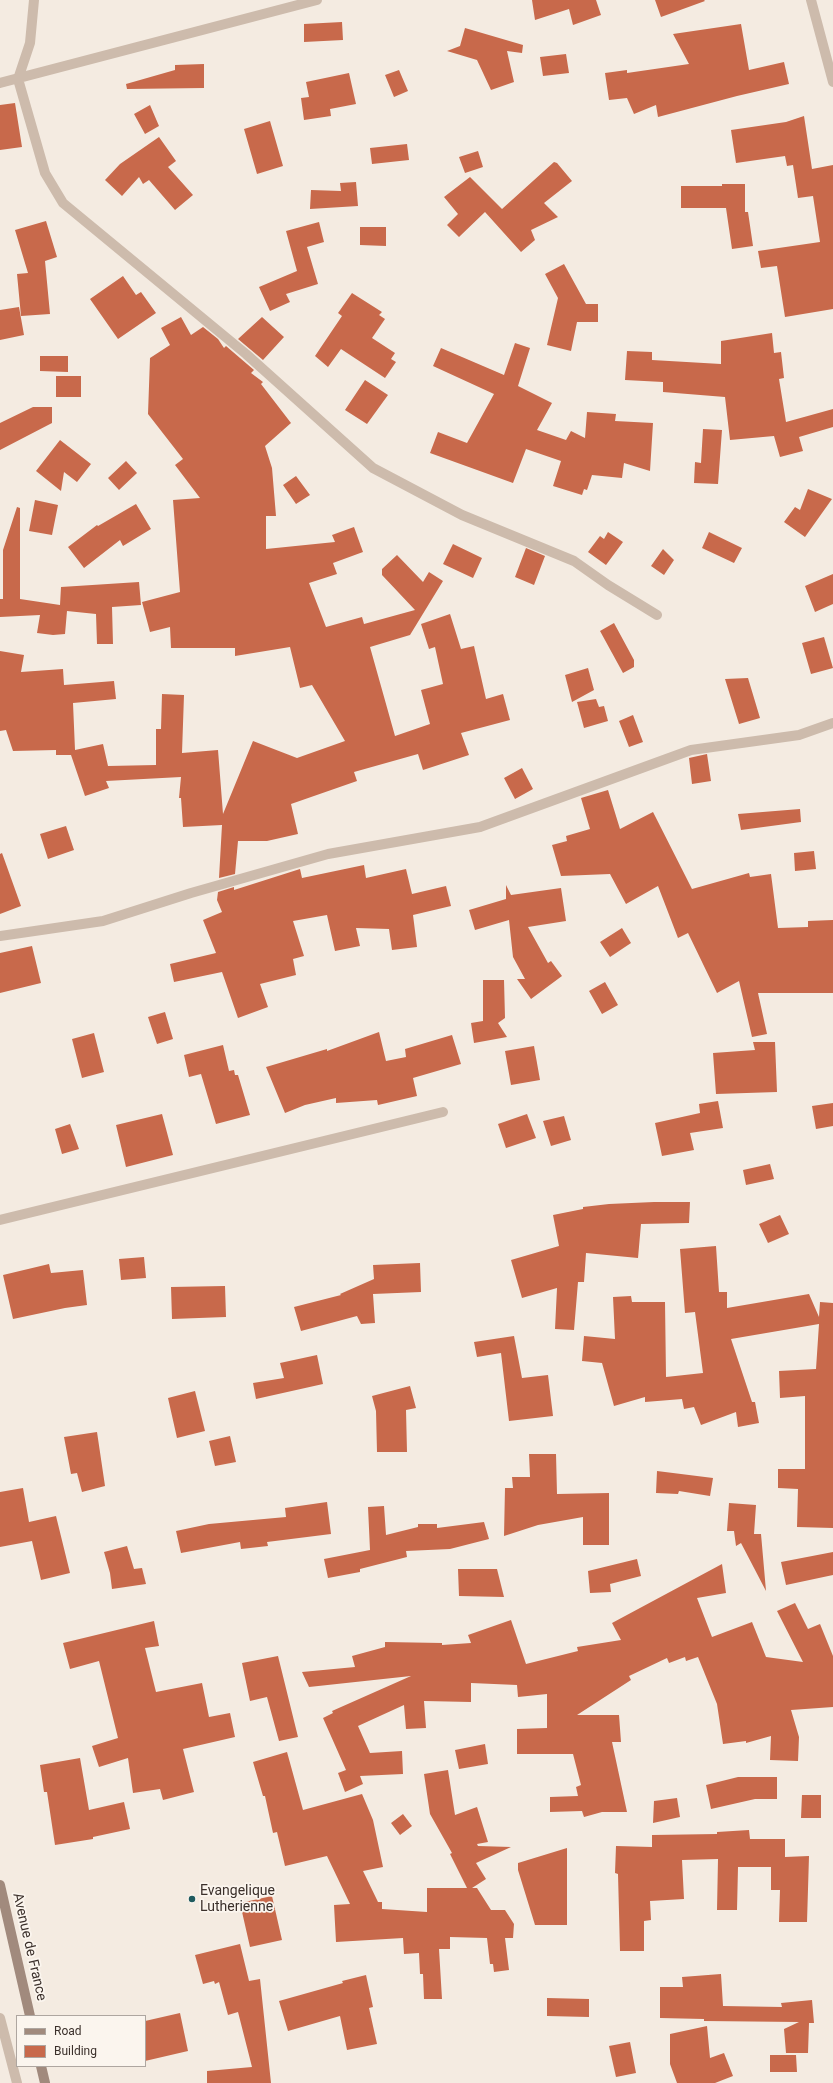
<!DOCTYPE html>
<html>
<head>
<meta charset="utf-8">
<style>
	body { margin:0 }
	#map { position:relative; width:833px; height:2083px; overflow:hidden; background:#f4ebe1; font-family:Roboto,sans-serif }
	canvas { display:block }
	.legend { position:absolute; left:16px; top:2015px; width:130px; height:52px; box-sizing:border-box; background:#fbf5ee; border:1px solid #aea6a0; margin:0; padding:5px 7px; list-style:none; font-size:12px; color:#3b302b }
	.legend li { display:flex; align-items:center; gap:8px; height:20px }
	.legend b { width:20px; border:1px solid #aea6a0 }
</style>
</head>
<body>
<div id="map">
<canvas width="833" height="2083"></canvas>
<ul class="legend">
<li><b style="height:5px;background:#a18a7d"></b>Road</li>
<li><b style="height:11px;background:#c8694b"></b>Building</li>
</ul>
</div>
<script>
const c = document.querySelector('canvas').getContext('2d');
c.lineJoin = 'round';
function fill(path, color) { c.fillStyle = color; c.fill(path, 'evenodd'); }
const toPath = rows => new Path2D(rows.map(r => 'M' + r).join(''));
function trace(path, color, width, dash) { c.strokeStyle = color; c.lineWidth = width; c.lineCap = dash ? 'butt' : 'round'; c.setLineDash(dash || []); c.stroke(path); }
function drawText(font, color, halo, rows, align = 'center') {
  c.font = font + ' Roboto,sans-serif'; c.lineWidth = 3.5; c.setLineDash([]); c.textBaseline = 'middle'; c.strokeStyle = halo; c.fillStyle = color; for (const [text, x, y, turn = 0] of rows) {
    c.save(); c.translate(x, y); c.rotate((+turn || 0) * Math.PI / 180); c.textAlign = isNaN(turn) ? turn : align; if (halo) c.strokeText(text, 0, 0); c.fillText(text, 0, 0); c.restore();
  }
}
const building = toPath([
	[532,0,596,0,601,15,573,25,569,9,535,20],
	[655,0,704,0,705,1,661,17],
	[342,22,343,40,304,42,304,24],
	[741,24,749,70,784,62,789,84,737,96,658,117,656,105,634,114,627,98,609,100,605,73,627,70,627,73,689,64,673,34],
	[465,28,523,45,522,53,507,51,514,82,491,90,477,60,447,51,460,46],
	[566,54,569,73,543,76,540,57],
	[204,64,204,88,127,89,126,84,175,70,175,65],
	[399,70,408,91,394,97,385,75],
	[349,73,356,104,330,109,331,116,304,120,301,98,309,97,306,82],
	[15,103,22,147,0,150,0,105],
	[150,105,159,126,145,134,134,114],
	[804,116,812,169,833,165,833,309,785,317,777,266,761,268,758,251,820,242,813,196,798,198,793,165,787,166,785,156,736,163,731,130,786,122],
	[270,121,283,166,257,174,244,129],
	[159,137,176,161,168,167,193,195,175,210,149,180,143,184,139,177,122,196,105,180,120,164],
	[407,144,409,160,372,164,370,148],
	[478,151,483,167,465,173,459,157],
	[554,162,557,163,572,181,544,203,558,217,531,230,535,240,521,252,485,212,459,237,447,225,458,214,444,197,470,177,502,209],
	[356,182,358,206,310,209,311,190,341,191,340,183],
	[722,184,745,184,745,212,748,212,753,246,732,249,726,208,681,208,681,186,722,186],
	[46,221,57,257,45,261,50,314,21,316,17,274,28,273,15,230],
	[319,222,324,242,307,247,318,284,286,294,290,302,270,311,259,287,297,271,286,231],
	[360,227,386,227,386,246,360,245],
	[564,264,586,304,598,304,598,322,577,322,571,351,547,345,558,298,545,274],
	[123,276,136,295,141,292,156,313,118,339,90,299],
	[352,293,382,312,379,315,385,319,372,338,395,353,391,359,396,362,385,378,341,349,328,367,315,356,342,316,338,313],
	[19,307,24,335,0,340,0,310],
	[181,317,191,335,203,327,218,339,224,348,226,346,254,370,251,373,263,382,261,384,291,423,265,446,272,468,276,516,266,516,266,549,335,542,332,535,354,527,363,552,333,563,337,574,309,583,326,627,362,617,364,624,415,610,382,575,382,569,397,555,423,582,429,572,443,581,410,635,370,647,395,736,430,724,421,690,443,684,435,647,429,649,421,624,450,614,461,649,474,646,486,699,503,694,510,720,461,733,469,755,423,770,418,754,354,772,357,781,291,804,298,834,267,841,238,841,235,874,219,878,222,825,183,827,181,798,179,798,181,777,106,781,109,788,85,796,71,755,56,755,56,750,13,751,6,730,0,731,0,651,24,655,21,672,63,669,64,685,114,681,116,699,73,703,75,750,103,744,108,766,156,765,156,729,161,729,162,694,184,695,182,753,218,750,223,814,253,741,297,758,345,741,312,685,300,688,290,647,235,656,235,648,171,648,170,627,150,632,142,602,180,592,173,500,200,498,175,465,183,459,148,414,150,358,170,345,161,328],
	[262,317,284,337,263,360,238,339],
	[772,333,774,353,781,352,784,378,779,379,786,422,833,409,833,427,799,437,803,451,780,457,774,436,730,440,725,397,663,392,663,382,625,380,627,351,652,352,652,360,721,364,721,341],
	[515,343,530,348,518,386,552,403,537,430,566,440,571,431,585,438,587,412,616,414,615,421,653,423,650,471,624,463,622,478,592,475,587,490,584,489,582,495,553,486,561,461,526,449,513,483,430,453,438,432,467,443,494,394,433,366,441,348,504,375],
	[40,356,68,356,68,372,40,371],
	[56,376,81,376,81,397,56,397],
	[365,380,388,395,367,424,345,410],
	[33,407,52,407,52,423,0,450,0,423],
	[703,429,722,430,718,484,694,483,695,462,701,463],
	[60,440,91,464,77,482,64,472,61,491,36,471],
	[126,461,137,473,119,490,108,478],
	[296,476,310,495,296,504,283,485],
	[808,489,832,499,805,537,784,522,795,507,800,510],
	[35,500,58,505,52,535,29,531],
	[136,504,151,529,123,546,120,540,84,568,68,547,97,525,98,526],
	[17,507,20,508,20,599,60,605,61,587,139,582,141,605,112,607,113,644,97,644,96,614,67,611,65,634,53,635,37,633,40,615,0,617,0,599,3,599,3,550],
	[608,532,623,542,606,565,588,552,600,536,604,539],
	[709,532,742,548,734,563,702,548],
	[453,544,482,558,473,578,443,564],
	[526,548,545,556,534,585,515,577],
	[663,549,674,560,664,575,651,566],
	[833,574,833,604,815,612,805,586],
	[614,623,634,660,634,667,623,673,600,631],
	[824,637,833,668,811,674,802,643],
	[588,668,594,690,572,702,565,675],
	[748,678,760,718,739,724,725,679],
	[596,699,599,707,604,706,608,721,584,728,577,702],
	[633,715,643,742,629,747,619,721],
	[707,754,711,781,692,784,689,758],
	[522,768,533,789,515,799,504,778],
	[608,790,620,829,653,812,692,889,749,873,750,877,771,874,778,928,808,927,808,921,833,920,833,993,758,993,767,1034,752,1037,739,981,717,993,688,933,678,938,658,886,626,904,610,874,561,876,552,845,567,841,566,836,590,829,581,798],
	[800,809,801,822,741,830,738,814],
	[66,826,74,850,48,859,40,834],
	[814,851,816,869,795,871,794,853],
	[2,853,21,906,0,914,0,854],
	[364,865,366,878,406,869,412,894,446,886,451,906,413,915,417,947,392,950,389,929,356,928,360,946,335,951,327,915,293,921,304,956,293,959,296,975,260,984,268,1007,238,1018,222,972,174,982,170,964,216,953,203,920,222,912,217,900,218,892,234,887,234,890,300,869,302,878],
	[506,885,511,895,561,888,566,921,528,927,548,963,551,961,562,976,531,999,517,979,525,979,513,957,509,920,475,930,469,910,506,899],
	[622,928,631,943,610,957,600,942],
	[32,946,41,983,0,993,0,953],
	[483,980,504,980,505,1018,498,1023,507,1037,474,1043,471,1023,483,1021],
	[605,982,618,1005,602,1014,589,991],
	[165,1012,173,1039,157,1044,148,1017],
	[379,1032,386,1061,406,1057,405,1049,452,1035,461,1064,413,1078,417,1096,378,1105,377,1100,336,1103,336,1098,305,1105,285,1113,266,1067,327,1049,327,1051],
	[94,1033,104,1072,82,1078,72,1039],
	[753,1042,775,1042,777,1092,716,1094,713,1053,755,1050],
	[223,1045,229,1071,234,1070,235,1075,238,1075,250,1115,216,1124,201,1074,189,1077,184,1055],
	[534,1046,540,1080,511,1085,505,1051],
	[718,1101,723,1128,690,1133,694,1150,662,1156,655,1123,700,1113,699,1104],
	[833,1103,833,1126,816,1129,812,1106],
	[162,1114,173,1155,126,1167,116,1125],
	[527,1114,536,1138,506,1148,498,1124],
	[564,1116,571,1140,551,1146,543,1121],
	[70,1124,79,1149,62,1154,55,1129],
	[770,1164,774,1179,746,1185,743,1170],
	[654,1202,690,1202,689,1223,641,1224,638,1258,586,1253,584,1282,578,1282,574,1330,555,1329,557,1288,522,1298,511,1260,559,1246,553,1215,583,1209,583,1207,609,1204],
	[780,1215,789,1234,768,1243,759,1224],
	[716,1246,719,1292,727,1292,727,1308,809,1294,819,1317,820,1302,833,1303,833,1528,797,1527,798,1489,778,1488,778,1469,805,1469,805,1396,780,1398,779,1371,816,1369,819,1324,731,1339,752,1402,755,1402,759,1423,738,1427,736,1412,701,1425,694,1407,684,1409,682,1399,645,1402,645,1397,614,1406,602,1363,582,1361,584,1336,615,1339,613,1297,631,1296,632,1302,665,1302,666,1377,703,1373,695,1312,685,1313,680,1249],
	[144,1257,146,1278,121,1280,119,1259],
	[420,1263,421,1292,373,1294,375,1323,361,1324,357,1316,301,1331,294,1307,341,1295,340,1294,374,1279,373,1265],
	[49,1264,51,1273,83,1270,87,1305,65,1308,13,1319,3,1275],
	[225,1286,226,1317,172,1319,171,1287],
	[514,1336,522,1378,548,1375,553,1416,509,1421,501,1353,477,1357,474,1342],
	[317,1355,323,1384,256,1399,253,1383,284,1378,280,1363],
	[410,1386,416,1408,406,1410,407,1452,377,1452,376,1411,372,1396],
	[195,1391,205,1431,177,1438,168,1398],
	[97,1432,105,1486,82,1492,77,1473,71,1474,64,1437],
	[230,1436,236,1462,215,1466,209,1441],
	[529,1454,556,1454,557,1494,609,1493,609,1545,583,1545,583,1517,538,1525,504,1536,505,1488,513,1488,512,1477,530,1477],
	[657,1471,713,1478,710,1496,679,1491,678,1494,656,1493],
	[23,1488,29,1522,56,1516,70,1573,41,1580,32,1541,0,1547,0,1492],
	[327,1502,331,1534,267,1542,268,1546,241,1549,240,1542,181,1553,176,1531,209,1524,286,1517,285,1508],
	[729,1503,756,1505,754,1534,761,1534,766,1591,741,1543,736,1546,734,1531,727,1531],
	[384,1506,386,1535,418,1527,418,1524,437,1524,437,1528,484,1522,489,1539,450,1549,406,1551,407,1557,360,1569,360,1572,328,1578,324,1559,370,1550,368,1507],
	[127,1546,134,1569,142,1568,146,1584,112,1589,110,1573,104,1552],
	[833,1552,833,1575,786,1585,781,1562],
	[637,1559,641,1576,610,1584,611,1592,590,1593,588,1571],
	[722,1564,726,1593,697,1598,712,1637,752,1622,766,1657,803,1662,777,1611,795,1603,808,1629,820,1624,833,1656,833,1707,791,1710,799,1737,798,1761,770,1760,771,1736,746,1743,746,1741,723,1744,717,1704,698,1657,686,1661,685,1657,669,1663,667,1658,629,1676,631,1680,577,1715,619,1715,621,1742,612,1742,627,1812,602,1812,584,1817,582,1811,550,1812,550,1797,578,1796,576,1787,581,1785,573,1754,517,1754,517,1729,547,1728,547,1694,518,1697,517,1685,471,1683,471,1702,424,1701,426,1728,406,1729,404,1705,358,1726,370,1753,402,1751,403,1774,360,1776,363,1784,345,1792,338,1773,346,1770,323,1718,333,1713,332,1711,411,1676,309,1687,302,1672,355,1667,352,1656,385,1647,385,1642,442,1643,442,1645,471,1643,468,1635,511,1620,526,1664,578,1651,577,1647,621,1640,612,1623],
	[458,1569,497,1569,504,1597,459,1596],
	[154,1621,159,1646,145,1648,156,1692,202,1683,209,1717,230,1713,235,1737,183,1749,194,1792,163,1800,160,1789,133,1793,128,1758,99,1767,92,1746,118,1738,99,1661,70,1669,63,1643],
	[278,1656,298,1737,279,1741,267,1697,250,1701,242,1663],
	[485,1744,488,1764,459,1769,455,1750],
	[287,1752,303,1810,362,1794,373,1820,383,1867,363,1871,378,1902,382,1902,382,1909,427,1912,427,1888,467,1888,450,1854,452,1853,430,1814,424,1774,448,1770,455,1815,477,1807,488,1842,477,1844,478,1846,511,1847,476,1863,486,1879,472,1888,477,1888,491,1910,505,1910,514,1924,513,1938,505,1938,509,1970,494,1972,493,1964,490,1964,487,1938,450,1937,450,1949,439,1949,442,1999,424,1999,423,1974,420,1974,419,1953,404,1954,403,1938,336,1942,334,1905,350,1904,327,1856,285,1866,277,1832,273,1833,265,1796,263,1796,253,1762],
	[80,1758,89,1810,124,1802,130,1829,93,1837,93,1839,55,1845,47,1792,44,1792,40,1765],
	[738,1777,777,1777,777,1799,755,1799,711,1809,706,1785],
	[802,1795,821,1795,821,1818,801,1818],
	[677,1798,680,1817,653,1823,654,1801],
	[403,1814,412,1826,400,1835,391,1823],
	[749,1830,750,1839,785,1839,785,1857,809,1856,807,1922,779,1922,780,1890,771,1890,771,1867,738,1867,737,1910,717,1910,718,1859,682,1860,684,1899,650,1901,651,1920,644,1921,644,1951,620,1951,618,1874,615,1873,616,1846,652,1847,652,1835,717,1834,717,1832],
	[567,1848,567,1925,535,1925,518,1870,518,1863],
	[272,1896,282,1940,250,1947,240,1903],
	[240,1944,249,1981,260,1979,271,2083,207,2083,207,2071,252,2067,238,2012,228,2015,219,1982,215,1984,214,1981,203,1984,195,1955],
	[721,1974,723,2006,782,2007,781,2003,812,2000,814,2023,809,2023,808,2053,786,2053,784,2029,799,2022,704,2021,704,2019,660,2018,660,1987,683,1987,682,1977],
	[366,1975,373,2007,369,2008,377,2044,347,2050,340,2016,288,2031,279,2001,343,1983,342,1981],
	[547,1998,589,1999,589,2017,547,2016],
	[180,2013,188,2051,145,2061,145,2021],
	[707,2026,710,2058,724,2053,733,2076,715,2083,677,2083,670,2064,670,2034],
	[630,2042,636,2073,616,2077,609,2046],
	[770,2055,796,2055,797,2072,770,2072]
]);
const lane = toPath([
	[0,2018,17,2083]
]);
const street = toPath([
	[34,0,30,43,18,79,45,173,63,203,246,354,373,468,462,515,574,561,608,585,657,615],
	[811,0,833,82],
	[0,83,317,0],
	[0,936,103,921,191,893,328,854,480,827,691,750,799,735,833,723],
	[0,1220,443,1112]
]);
const secondary = toPath([
	[0,1885,30,2016],
	[41,2066,45,2083]
]);
const markers = [
	[192,1899,4,"#1f5a5e"]
];
const poiNames = [
	["Evangelique",200,1891],
	["Lutherienne",200,1907]
];
const streetNames = [
	["Avenue de France",29,1947,77]
];
fill(building, '#c8694b');
trace(lane, '#cdbbac', 10);
trace(street, '#cdbbac', 10);
trace(secondary, '#a18a7d', 10);
for (const [x, y, r, color] of markers) { const dot = new Path2D(); dot.arc(x, y, r, 0, 2 * Math.PI); c.fillStyle = color; c.fill(dot); trace(dot, '#fbf5ee', 1.5); }
drawText('14px', '#3b302b', '#fbf5ee', poiNames, 'left');
drawText('14px', '#3b302b', '#fbf5ee', streetNames);
</script>
</body>
</html>
